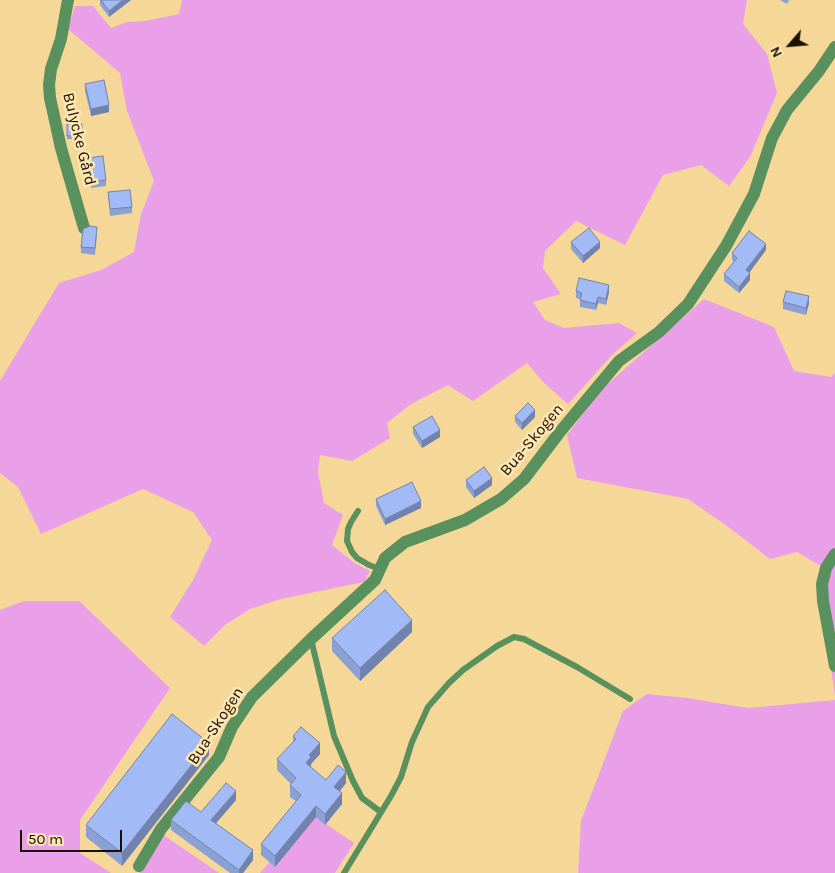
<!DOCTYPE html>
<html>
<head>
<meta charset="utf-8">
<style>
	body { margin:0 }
	#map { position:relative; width:835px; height:873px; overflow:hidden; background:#f5d897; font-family:Karla,sans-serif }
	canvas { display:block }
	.north { position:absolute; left:765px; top:20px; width:50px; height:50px; -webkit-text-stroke:4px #fde6b2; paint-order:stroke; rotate:243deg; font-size:14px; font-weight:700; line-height:20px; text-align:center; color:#1a1000 }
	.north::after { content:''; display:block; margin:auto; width:18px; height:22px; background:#1a1000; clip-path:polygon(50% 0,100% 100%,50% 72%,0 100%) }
	.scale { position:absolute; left:20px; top:830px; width:102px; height:22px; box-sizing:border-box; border:2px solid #1a1000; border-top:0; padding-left:6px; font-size:15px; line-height:18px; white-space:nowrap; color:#1a1000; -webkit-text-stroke:4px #fde6b2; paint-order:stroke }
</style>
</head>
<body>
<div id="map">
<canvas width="835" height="873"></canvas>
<div class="north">N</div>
<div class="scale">50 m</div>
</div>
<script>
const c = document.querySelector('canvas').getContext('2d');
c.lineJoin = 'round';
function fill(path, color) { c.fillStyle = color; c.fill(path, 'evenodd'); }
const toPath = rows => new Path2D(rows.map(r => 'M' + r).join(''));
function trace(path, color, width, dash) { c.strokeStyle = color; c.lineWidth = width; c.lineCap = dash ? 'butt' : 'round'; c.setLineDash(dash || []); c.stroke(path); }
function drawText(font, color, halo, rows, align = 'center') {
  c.font = font + ' Karla,sans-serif'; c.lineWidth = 5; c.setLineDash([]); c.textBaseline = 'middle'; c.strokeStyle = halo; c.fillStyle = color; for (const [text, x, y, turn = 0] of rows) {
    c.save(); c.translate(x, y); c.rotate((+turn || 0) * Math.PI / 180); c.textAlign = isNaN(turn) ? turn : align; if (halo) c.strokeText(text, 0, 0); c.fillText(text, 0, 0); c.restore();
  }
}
const green = toPath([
	[182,0,747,0,743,24,767,54,777,93,750,157,729,186,701,165,663,175,625,245,576,221,545,251,543,268,561,294,533,302,545,320,564,328,619,323,637,333,614,353,568,404,544,383,527,363,473,401,448,385,411,404,387,423,390,438,352,461,320,455,318,472,324,503,343,515,332,545,353,562,370,571,364,582,281,599,250,609,225,625,204,646,170,617,193,580,212,540,193,512,143,489,41,534,18,487,0,473,0,381,59,283,101,270,134,252,141,214,154,181,127,111,120,73,68,29,75,6,93,6,111,28,127,22,145,21,179,14],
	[704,299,774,327,794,371,831,377,835,373,835,696,818,582,821,566,797,552,770,559,727,526,688,499,577,478,567,435,602,389],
	[24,601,79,601,170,688,80,820,80,853,111,873,0,873,0,610],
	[647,694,687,698,748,708,835,700,835,873,578,873,581,821,623,711],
	[311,814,354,843,335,873,260,873],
	[162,834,219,873,139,873]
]);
const lane = toPath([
	[358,511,351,522,348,529,347,541,352,552,357,558,369,565,380,569],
	[311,639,334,736,353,781,362,798,381,812],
	[344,873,391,796,401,777,412,742,428,707,449,683,463,670,497,646,514,637,524,639,577,667,630,699]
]);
const street = toPath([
	[68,0,61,39,51,69,49,85,50,98,61,148,84,228],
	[835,554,826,568,822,584,823,601,835,666],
	[139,866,161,829,219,757,232,727,252,697,311,639,375,580,385,558,405,542,465,520,501,499,524,479,559,433,619,361,659,332,688,304,726,246,754,194,772,138,787,110,819,71,835,47]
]);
const wall = toPath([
	[100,0,131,0,109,17,100,5],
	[780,0,789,0,787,4],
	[85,84,109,112,91,116,85,91],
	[67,124,82,124,82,139,67,139],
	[88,158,106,180,106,186,91,188,88,165],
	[108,192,132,207,132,213,110,216],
	[97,234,95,255,81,253,81,247],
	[571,242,600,248,583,263,571,249],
	[766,250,749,273,750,280,739,293,724,281,724,274,734,262,732,260,732,253],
	[576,291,609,292,606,305,598,303,596,310,580,307,580,299,576,298],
	[783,302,809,303,806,315,783,309],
	[515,416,535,417,522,430,515,422],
	[413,427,440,437,422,448,413,434],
	[466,480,492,485,474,498,466,487],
	[376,499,421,508,385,525,376,506],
	[412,632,360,681,332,651,332,638],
	[293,736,320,754,311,764,311,768,326,780,346,783,340,791,342,804,325,825,316,817,275,867,261,855,261,844,296,801,290,797,290,785,291,784,277,770,277,759,293,742],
	[209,755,122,866,86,837,86,825],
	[236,800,216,823,253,860,243,873,230,873,171,830,171,820,201,812]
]);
const shadedWall = toPath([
	[123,0,131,0,109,17,109,11],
	[109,105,109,112,91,116,91,109],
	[600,242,600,248,583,263,583,256],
	[766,244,766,250,746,277,746,270],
	[750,273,750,280,739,293,739,287],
	[609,285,609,292,606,305,606,299],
	[809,296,809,303,806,315,806,308],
	[598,297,598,303,596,310,596,304],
	[535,410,535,417,522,430,522,423],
	[440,430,440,437,422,448,422,441],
	[492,478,492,485,474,498,474,491],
	[421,501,421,508,385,525,385,519],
	[412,620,412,632,360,681,360,668],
	[209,743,209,755,122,866,122,853],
	[320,743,320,754,311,764,311,769,306,763,309,755],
	[346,772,346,783,334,798,334,787],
	[236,791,236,800,211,829,211,820],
	[342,793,342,804,325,825,325,814],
	[316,806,316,817,275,867,275,856],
	[253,850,253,860,243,873,239,873,239,870]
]);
const building = toPath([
	[101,0,123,0,109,11,101,0],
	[104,80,109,105,91,109,85,84,104,80],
	[67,124,82,124,82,135,67,136,67,124],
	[103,156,106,180,91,182,88,158,103,156],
	[130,190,132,207,110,209,108,192,130,190],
	[90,226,97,227,95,248,81,247,83,229,90,226],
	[589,228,600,242,583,256,571,242,589,228],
	[749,231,766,244,746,270,750,273,739,287,724,274,737,258,732,253,749,231],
	[579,278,609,285,606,299,598,297,596,304,580,300,582,293,576,291,579,278],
	[786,291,809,296,806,308,783,302,786,291],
	[528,403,535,410,522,423,515,416,528,403],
	[432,416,440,430,422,441,413,427,432,416],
	[484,467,492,478,474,491,466,480,484,467],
	[412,482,421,501,385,519,376,499,412,482],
	[385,590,412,620,360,668,332,638,385,590],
	[172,714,209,743,122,853,86,825,172,714],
	[301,727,320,743,309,755,311,757,306,763,326,780,338,765,346,772,334,787,342,793,325,814,316,806,275,856,261,844,301,795,290,785,296,778,277,759,296,739,293,736,301,727],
	[226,783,236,791,211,820,253,850,239,870,171,820,186,801,201,812,226,783]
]);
const streetNames = [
	["Bulycke Gård",79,139,76],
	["Bua-Skogen",532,440,-50],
	["Bua-Skogen",216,726,-57]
];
fill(green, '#ea9fe9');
trace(lane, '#58905e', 6);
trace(street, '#58905e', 12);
fill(wall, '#8ba1d4');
fill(shadedWall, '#7183ac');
fill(building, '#a2bbf6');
trace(building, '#7183ac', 1);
drawText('16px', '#1a1000', '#fde6b2', streetNames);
</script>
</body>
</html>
